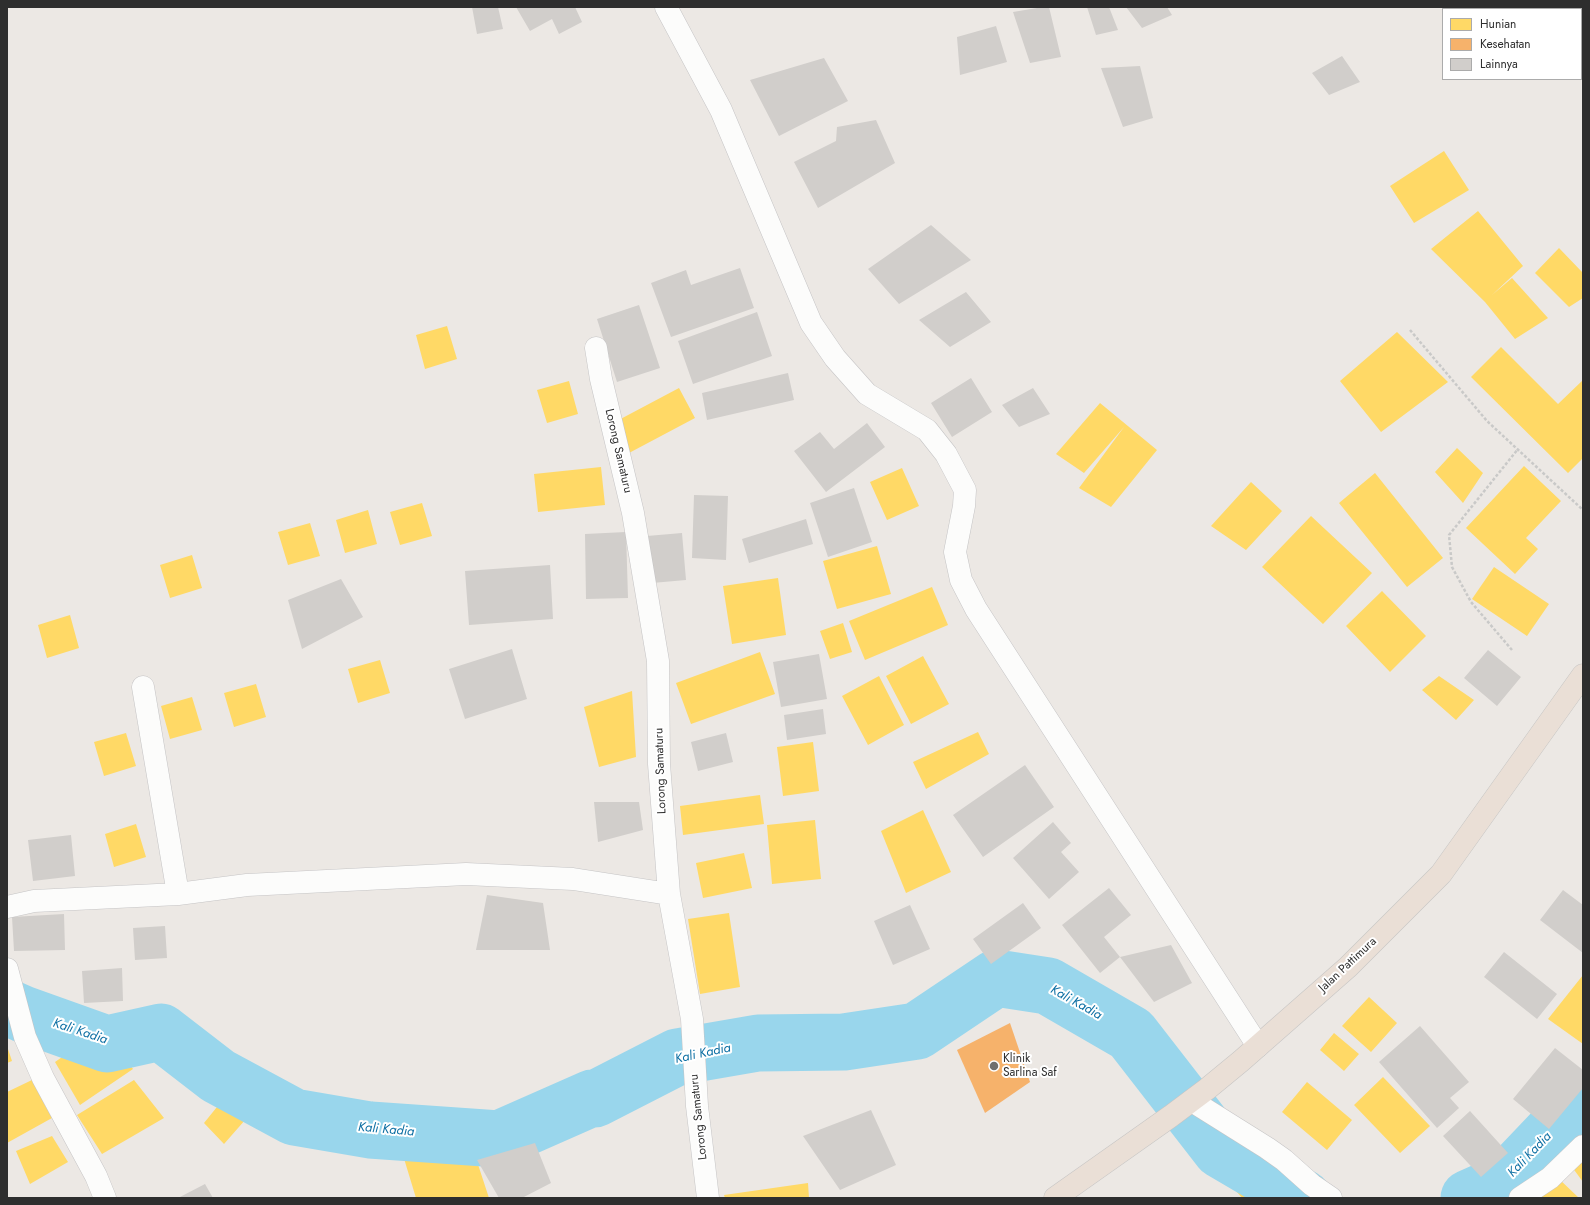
<!DOCTYPE html>
<html>
<head>
<meta charset="utf-8">
<style>
	body { margin:0 }
	#map { position:relative; width:1590px; height:1205px; overflow:hidden; background:#ece8e4; font-family:Jost,sans-serif }
	canvas { display:block }
	.frame { position:absolute; inset:0; border:8px solid #2e2e2e; pointer-events:none }
	.legend { position:absolute; left:1442px; top:8px; width:140px; height:72px; box-sizing:border-box; background:#fff; border:1px solid #ababab; margin:0; padding:5px 7px; list-style:none; font-size:12px; color:#2e2e2e }
	.legend li { display:flex; align-items:center; gap:8px; height:20px }
	.legend b { width:20px; border:1px solid #ababab }
</style>
</head>
<body>
<div id="map">
<canvas width="1590" height="1205"></canvas>
<div class="frame"></div>
<ul class="legend">
<li><b style="height:11px;background:#ffd966"></b>Hunian</li>
<li><b style="height:11px;background:#f6b26b"></b>Kesehatan</li>
<li><b style="height:11px;background:#d1cecb"></b>Lainnya</li>
</ul>
</div>
<script>
const c = document.querySelector('canvas').getContext('2d');
c.lineJoin = 'round';
function fill(path, color) { c.fillStyle = color; c.fill(path, 'evenodd'); }
const toPath = rows => new Path2D(rows.map(r => 'M' + r).join(''));
function trace(path, color, width, dash) { c.strokeStyle = color; c.lineWidth = width; c.lineCap = dash ? 'butt' : 'round'; c.setLineDash(dash || []); c.stroke(path); }
function drawText(font, color, halo, rows, align = 'center') {
  c.font = font + ' Jost,sans-serif'; c.lineWidth = 4; c.setLineDash([]); c.textBaseline = 'middle'; c.strokeStyle = halo; c.fillStyle = color; for (const [text, x, y, turn = 0] of rows) {
    c.save(); c.translate(x, y); c.rotate((+turn || 0) * Math.PI / 180); c.textAlign = isNaN(turn) ? turn : align; if (halo) c.strokeText(text, 0, 0); c.fillText(text, 0, 0); c.restore();
  }
}
const homes = toPath([
	[1444,151,1469,190,1414,223,1390,186],
	[1478,211,1523,266,1492,295,1512,278,1548,318,1515,339,1485,302,1431,249],
	[1559,248,1583,273,1583,298,1569,307,1535,273],
	[447,326,457,359,425,369,416,335],
	[1397,332,1448,382,1381,432,1340,381],
	[1501,347,1558,404,1583,380,1583,458,1568,473,1471,377],
	[569,381,578,414,547,423,537,390],
	[679,388,695,418,629,453,613,423],
	[1100,403,1157,450,1111,507,1079,488,1124,427,1084,473,1056,454],
	[1457,448,1483,473,1463,503,1435,472],
	[1524,466,1561,501,1526,538,1538,549,1515,574,1466,528],
	[601,467,605,505,538,512,534,474],
	[902,468,919,506,887,520,870,482],
	[1375,473,1443,558,1407,587,1339,503],
	[1251,482,1282,511,1246,550,1211,526],
	[422,503,432,536,400,545,390,512],
	[368,510,377,544,345,553,336,520],
	[1311,516,1372,573,1323,624,1262,567],
	[310,523,320,556,288,565,278,532],
	[877,546,891,594,837,609,823,561],
	[192,555,202,588,170,598,160,565],
	[1494,567,1549,604,1527,636,1472,599],
	[778,578,786,635,732,644,723,586],
	[932,587,948,625,865,660,849,621],
	[1382,591,1426,636,1390,672,1346,626],
	[70,615,79,648,47,658,38,625],
	[843,623,852,652,830,659,820,631],
	[760,652,775,694,691,724,676,683],
	[923,656,949,704,911,724,886,676],
	[380,660,390,693,358,703,348,669],
	[879,676,904,725,868,745,842,696],
	[1439,676,1474,700,1456,720,1422,690],
	[256,684,266,717,234,727,224,693],
	[632,691,636,757,599,767,584,707],
	[192,697,202,730,170,739,161,706],
	[978,732,989,754,926,789,913,762],
	[126,733,136,766,104,776,94,742],
	[813,742,819,791,783,796,777,747],
	[760,795,764,824,683,835,680,806],
	[923,810,951,872,906,893,881,831],
	[815,820,821,879,772,884,767,825],
	[136,824,146,857,114,867,105,834],
	[744,853,752,888,703,898,696,863],
	[729,913,740,987,700,994,688,919],
	[1583,975,1583,1044,1548,1019],
	[1369,997,1397,1023,1371,1052,1342,1026],
	[1334,1033,1359,1054,1344,1071,1320,1050],
	[81,1044,92,1058,120,1051,133,1069,80,1105,55,1062],
	[7,1046,12,1061,7,1063],
	[1383,1077,1430,1126,1400,1153,1354,1105],
	[32,1080,52,1118,7,1143,7,1092],
	[134,1080,164,1118,102,1154,77,1115],
	[1307,1082,1352,1120,1327,1150,1282,1112],
	[225,1097,253,1111,224,1144,204,1123],
	[52,1136,68,1162,30,1184,16,1151],
	[469,1137,489,1198,416,1198,402,1152],
	[1583,1159,1583,1182,1572,1167],
	[1256,1175,1277,1198,1242,1198,1237,1192],
	[1557,1177,1579,1198,1540,1198,1539,1196],
	[808,1183,809,1198,725,1198,724,1195]
]);
const health = toPath([
	[1010,1023,1030,1082,985,1113,957,1050]
]);
const river = toPath([
	[7,1007,23,1014,107,1044,161,1032,218,1076,294,1117,370,1130,499,1139,592,1098,595,1099,677,1057,758,1043,844,1042,917,1031,996,978,1048,986,1131,1034,1221,1150,1303,1198],
	[1469,1198,1505,1182,1583,1100]
]);
const building = toPath([
	[472,7,498,7,503,29,477,34],
	[516,7,575,7,582,22,559,34,552,19,530,31],
	[1043,7,1049,7,1061,57,1030,63,1013,12],
	[1087,7,1109,7,1118,30,1096,35],
	[1126,7,1167,7,1172,15,1142,28],
	[996,26,1007,62,960,75,957,37],
	[1342,56,1360,82,1329,95,1312,73],
	[824,58,848,101,779,136,750,80],
	[1140,66,1153,118,1123,127,1101,68],
	[876,120,895,163,818,208,794,162,836,141,837,127],
	[931,225,971,260,899,304,868,269],
	[740,268,754,308,671,337,651,283,686,270,691,285],
	[966,292,991,322,950,347,919,320],
	[639,305,660,368,617,382,597,319],
	[757,312,772,356,693,384,678,341],
	[788,373,794,400,707,420,702,393],
	[971,378,992,412,952,437,931,403],
	[1033,388,1050,414,1019,427,1002,405],
	[867,423,885,447,826,492,794,451,820,432,834,449],
	[854,488,872,542,828,557,810,503],
	[694,495,728,496,726,560,692,558],
	[806,519,813,544,749,563,742,539],
	[626,532,628,598,586,599,585,534],
	[682,533,686,580,652,583,647,536],
	[550,565,553,619,469,625,465,571],
	[341,579,363,617,302,649,288,600],
	[512,649,527,699,465,719,449,669],
	[1488,650,1521,677,1497,706,1464,678],
	[819,654,827,699,781,707,773,662],
	[823,709,826,734,787,740,784,715],
	[726,733,733,762,698,771,691,742],
	[1025,765,1054,807,983,857,953,815],
	[594,802,639,802,643,830,598,842],
	[1053,822,1071,843,1061,852,1079,872,1049,899,1013,858],
	[71,835,75,876,33,881,28,840],
	[1109,888,1131,915,1104,937,1120,957,1100,973,1062,925],
	[1563,890,1583,905,1583,953,1540,920],
	[487,895,543,903,550,950,476,950],
	[1023,903,1041,928,991,964,973,939],
	[910,905,930,949,893,965,874,921],
	[64,914,65,950,14,951,12,917],
	[165,926,167,958,135,960,133,928],
	[1171,945,1192,983,1154,1002,1120,957],
	[1504,952,1557,994,1537,1019,1484,977],
	[122,968,123,1001,84,1003,82,971],
	[1420,1026,1469,1082,1450,1098,1459,1108,1437,1128,1379,1062],
	[1555,1048,1583,1070,1583,1088,1549,1129,1513,1099],
	[871,1110,896,1165,840,1190,803,1136],
	[1470,1111,1508,1153,1481,1177,1443,1136],
	[535,1143,551,1183,522,1198,499,1198,477,1160],
	[205,1184,213,1198,178,1198]
]);
const path = toPath([
	[1410,330,1487,421,1583,510],
	[1512,650,1471,602,1452,567,1449,535,1518,449]
]);
const street = toPath([
	[666,7,721,110,811,323,835,358,867,394,927,430,946,454,965,490,964,506,955,552,961,580,976,609,1258,1046],
	[596,348,601,379,633,513,658,661,659,764,669,894,692,1019,697,1106,708,1198],
	[143,687,178,894],
	[7,907,34,901,178,894,247,885,466,874,573,879,669,894],
	[7,969,25,1037,43,1078,96,1176,105,1198],
	[1192,1101,1267,1148,1284,1160,1312,1185,1331,1198],
	[1520,1198,1550,1178,1583,1146]
]);
const highway = toPath([
	[1055,1198,1171,1116,1207,1089,1241,1061,1348,967,1441,874,1583,675]
]);
const markers = [
	[994,1066,5,"#706f6e"]
];
const streetNames = [
	["Lorong Samaturu",618,451,77],
	["Lorong Samaturu",661,771,-92],
	["Jalan Pattimura",1348,965,-43],
	["Lorong Samaturu",699,1117,-96]
];
const poiNames = [
	["Klinik",1003,1059],
	["Sarlina Saf",1003,1073]
];
const waterNames = [
	["Kali Kadia",1076,1003,29],
	["Kali Kadia",80,1032,18],
	["Kali Kadia",703,1054,-12],
	["Kali Kadia",386,1130,5],
	["Kali Kadia",1530,1155,-46]
];
fill(homes, '#ffd966');
fill(health, '#f6b26b');
trace(river, '#99d6ec', 57);
fill(building, '#d1cecb');
trace(street, '#c5c4c5', 23);
trace(highway, '#c6c5c4', 23);
trace(path, '#c9c9c8', 2.5, [3, 2]);
trace(street, '#fcfcfb', 22);
trace(highway, '#eadfd6', 22);
for (const [x, y, r, color] of markers) { const dot = new Path2D(); dot.arc(x, y, r, 0, 2 * Math.PI); c.fillStyle = color; c.fill(dot); trace(dot, '#fff', 1.5); }
drawText('12px', '#2e2e2e', '#fff', streetNames);
drawText('12px', '#2e2e2e', '#fff', poiNames, 'left');
drawText('italic 13px', '#0d6fa3', '#fff', waterNames);
</script>
</body>
</html>
